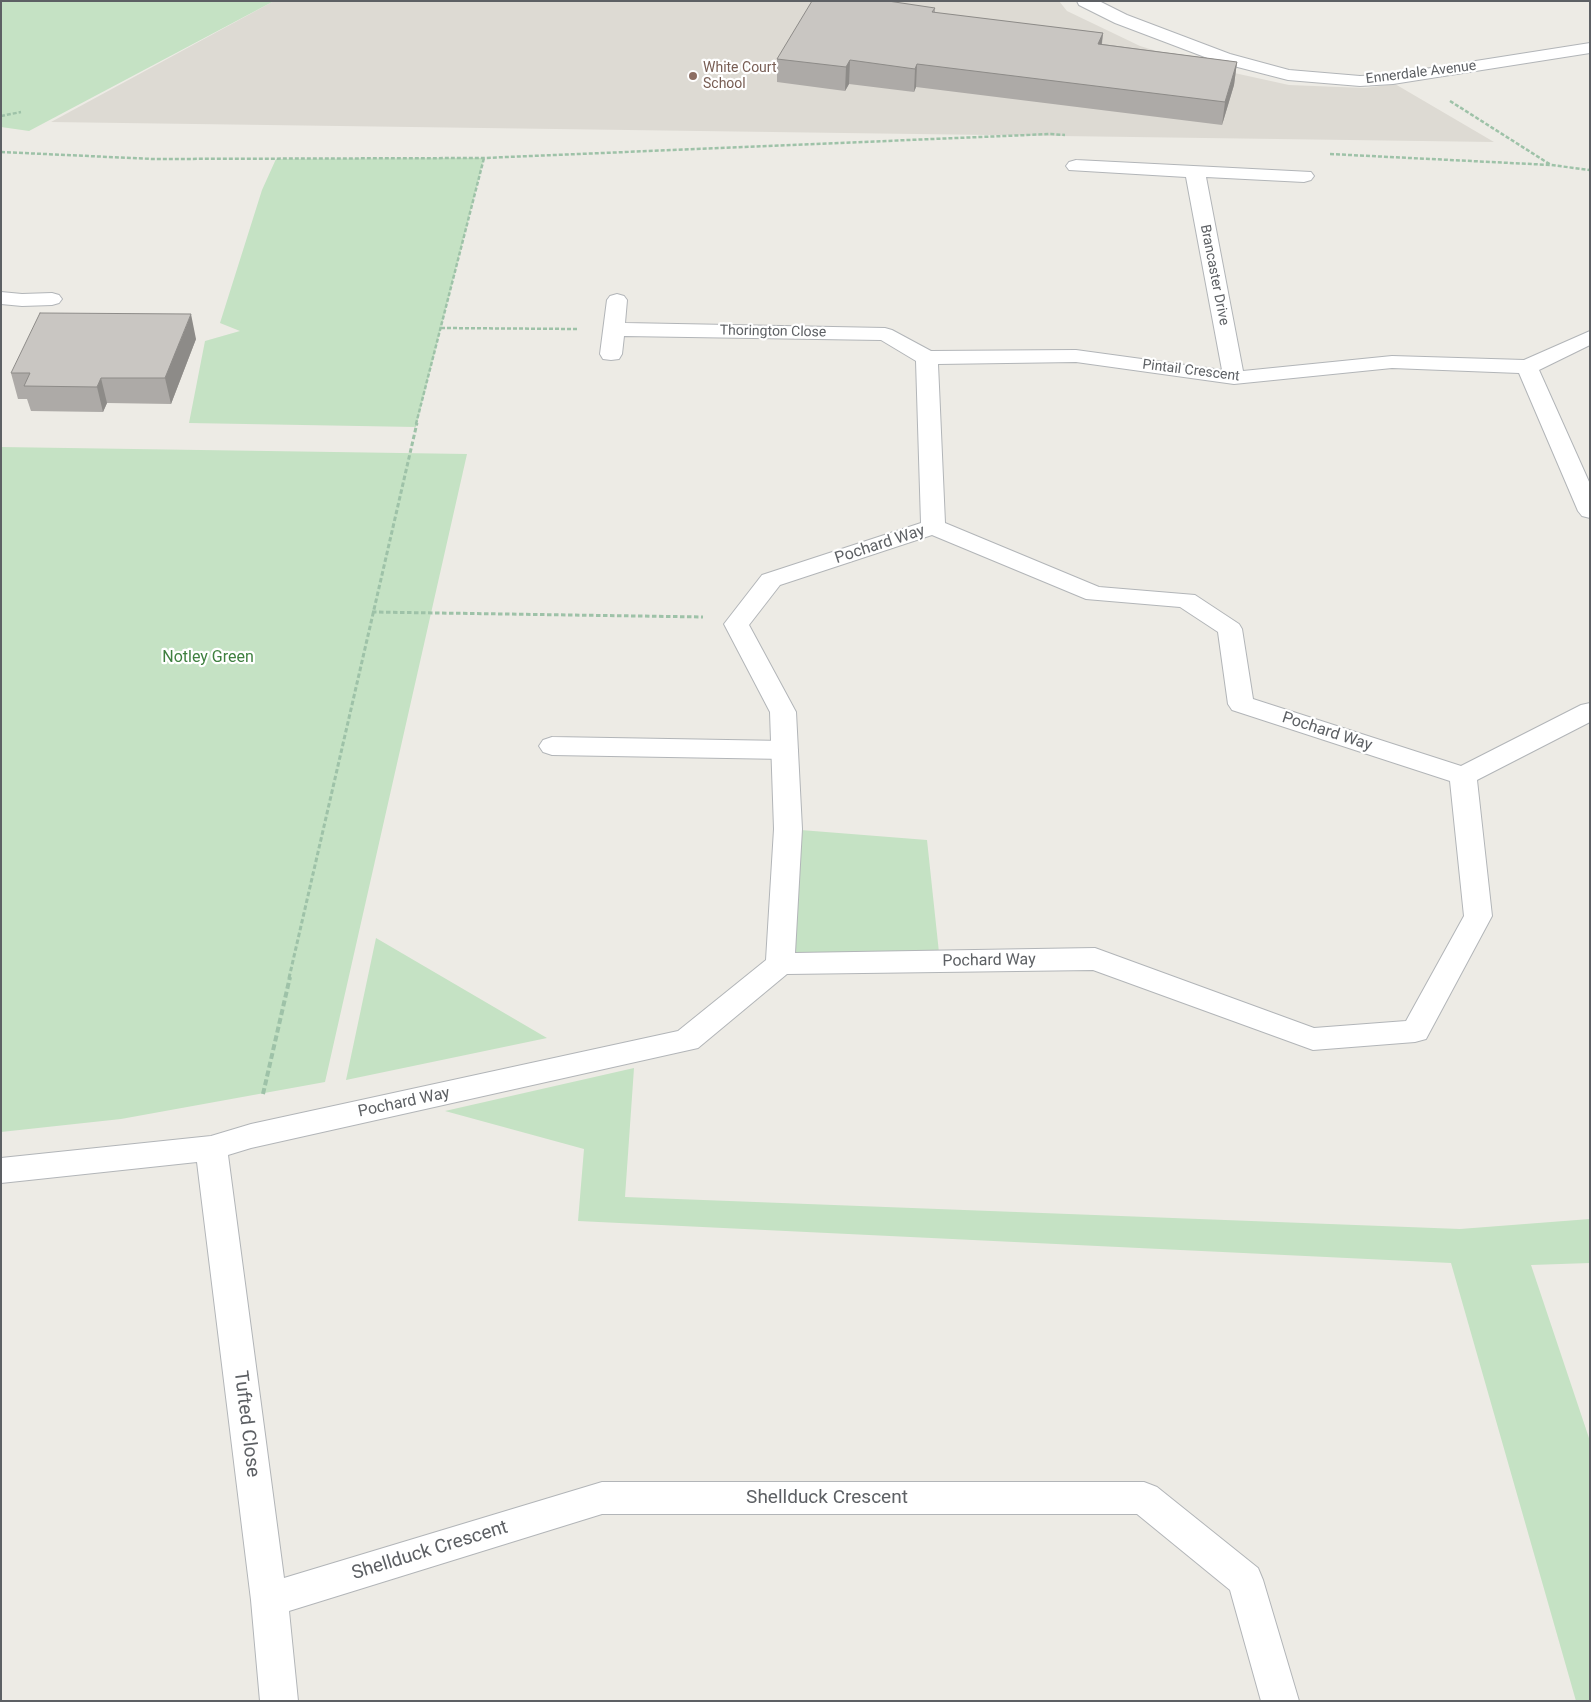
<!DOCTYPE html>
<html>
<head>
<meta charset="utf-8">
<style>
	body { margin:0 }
	#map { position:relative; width:1591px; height:1702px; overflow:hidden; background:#edebe5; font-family:Roboto,sans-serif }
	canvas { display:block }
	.frame { position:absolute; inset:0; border:2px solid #5d6064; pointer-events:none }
</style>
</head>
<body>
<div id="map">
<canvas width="1591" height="1702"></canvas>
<div class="frame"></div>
</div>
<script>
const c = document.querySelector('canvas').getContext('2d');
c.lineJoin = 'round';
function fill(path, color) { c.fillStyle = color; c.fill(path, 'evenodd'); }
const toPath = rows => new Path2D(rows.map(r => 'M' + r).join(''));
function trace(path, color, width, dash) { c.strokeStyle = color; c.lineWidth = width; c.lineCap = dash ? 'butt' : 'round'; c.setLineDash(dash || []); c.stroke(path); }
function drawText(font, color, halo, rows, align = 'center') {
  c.font = font + ' Roboto,sans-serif'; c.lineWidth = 4.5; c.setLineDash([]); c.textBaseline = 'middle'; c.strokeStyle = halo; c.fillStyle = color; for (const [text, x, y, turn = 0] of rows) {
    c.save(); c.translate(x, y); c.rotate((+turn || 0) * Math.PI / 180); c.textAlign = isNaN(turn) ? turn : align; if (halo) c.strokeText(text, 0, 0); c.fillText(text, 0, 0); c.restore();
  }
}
const education = toPath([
	[274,1,1059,1,1067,11,1140,46,1216,69,1289,85,1365,88,1395,84,1494,142,51,122]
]);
const green = toPath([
	[1,1,274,1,29,131,1,127],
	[484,158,416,427,189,423,205,341,240,331,220,323,262,190,276,159],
	[1,447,467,454,325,1082,121,1119,1,1132],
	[788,829,927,840,940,962,780,964],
	[376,938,547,1038,346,1080],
	[634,1068,625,1197,1460,1229,1590,1219,1590,1263,1531,1265,1590,1441,1590,1701,1576,1701,1451,1263,578,1221,584,1149,445,1111]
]);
const pathFar2 = toPath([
	[1450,101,1551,165],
	[1,116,21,112],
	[1,152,153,159,484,158,1051,134,1065,135],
	[1330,154,1551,165,1590,170],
	[441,328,578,329],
	[416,424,484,158]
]);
const pathFar1 = toPath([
	[372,612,703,617],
	[289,978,417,423]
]);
const path = toPath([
	[263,1094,290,977]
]);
const service = toPath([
	[1,292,22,294,52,293,59,295,62,299,59,303,52,305,22,306,1,304,1,292],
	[552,737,785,741,794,744,798,750,794,756,785,759,552,755,543,752,539,746,543,740,552,737]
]);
const minor = toPath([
	[1077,1,1099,1,1127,15,1230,54,1289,70,1360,76,1393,74,1590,43,1590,53,1393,84,1360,86,1288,80,1218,62,1115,23,1079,5,1077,1],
	[1076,160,1311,172,1314,176,1311,180,1304,182,1206,177,1243,371,1392,356,1524,360,1590,331,1590,345,1539,370,1590,484,1590,518,1582,516,1578,511,1519,373,1392,368,1234,384,1076,362,938,364,945,523,1099,587,1195,595,1239,624,1242,629,1253,699,1461,766,1581,705,1590,703,1590,722,1477,780,1492,916,1426,1039,1415,1042,1313,1050,1093,970,787,974,698,1048,251,1148,228,1155,284,1578,602,1482,1144,1482,1157,1487,1258,1568,1263,1580,1299,1701,1261,1701,1230,1590,1137,1514,602,1514,289,1611,298,1701,260,1701,251,1600,197,1162,1,1183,1,1158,211,1136,251,1124,678,1031,766,960,774,829,770,712,724,624,762,575,921,523,916,361,881,340,624,336,622,354,619,359,611,360,603,359,600,354,607,300,610,296,617,294,624,296,627,300,625,323,885,328,892,330,931,351,1076,350,1222,370,1186,177,1069,170,1066,166,1069,162,1076,160],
	[932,535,1086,599,1180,607,1218,632,1228,704,1232,710,1450,781,1464,916,1406,1021,1314,1028,1095,948,795,953,802,829,796,712,749,625,780,585,932,535]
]);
const wall = toPath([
	[935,8,935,13,1103,33,1102,44,1237,62,1234,85,1222,125,916,87,914,92,849,84,845,91,777,82,777,59],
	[196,339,171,404,107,403,103,412,31,411,27,399,18,399,11,373]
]);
const shadedWall = toPath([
	[1103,33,1100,56,1098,44],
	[850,60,849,84,845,91,846,67],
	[1237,62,1234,85,1222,125,1225,102],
	[917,64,916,87,914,92,915,69],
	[191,314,196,339,171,404,165,378],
	[101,378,107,403,103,412,97,387]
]);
const building = toPath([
	[812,1,888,1,935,8,932,12,1103,33,1098,44,1237,62,1225,102,917,64,915,69,850,60,846,67,777,59,812,1],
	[40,313,191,314,165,378,101,378,97,387,24,386,30,373,11,373,40,313]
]);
const markers = [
	[693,76,5,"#8d6e63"]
];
const farEducationnames = [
	["White Court",703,68],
	["School",703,84]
];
const farStreetnames = [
	["Ennerdale Avenue",1421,73,-7],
	["Brancaster Drive",1214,275,79],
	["Thorington Close",773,332,1],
	["Pintail Crescent",1191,371,7]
];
const streetNames = [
	["Pochard Way",880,545,-18],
	["Pochard Way",1327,732,18],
	["Pochard Way",989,961,-1],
	["Pochard Way",404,1103,-12]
];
const parkNames = [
	["Notley Green",208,658]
];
const nearStreetnames = [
	["Tufted Close",246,1424,83],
	["Shellduck Crescent",827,1498],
	["Shellduck Crescent",430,1551,-17]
];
fill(education, '#dddad3');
fill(green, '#c5e2c4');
trace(service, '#b2b5b8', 2);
trace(minor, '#b2b5b8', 2);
trace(pathFar2, '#9ec2a8', 2.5, [4, 2]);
trace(pathFar1, '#9ec2a8', 3, [4.5, 2.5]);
trace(path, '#9ec2a8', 4, [6, 3]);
fill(service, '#fff');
fill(minor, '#fff');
fill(wall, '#adaaa7');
fill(shadedWall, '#8d8b88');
fill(building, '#c9c6c2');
trace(building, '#8d8b88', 1);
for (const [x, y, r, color] of markers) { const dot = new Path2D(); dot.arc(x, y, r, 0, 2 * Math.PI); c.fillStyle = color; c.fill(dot); trace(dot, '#fff', 2); }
drawText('14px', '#785e54', '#fff', farEducationnames, 'left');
drawText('14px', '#5d6064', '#fff', farStreetnames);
drawText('16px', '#5d6064', '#fff', streetNames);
drawText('16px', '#3f8040', '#fff', parkNames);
drawText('19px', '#5d6064', '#fff', nearStreetnames);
</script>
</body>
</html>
